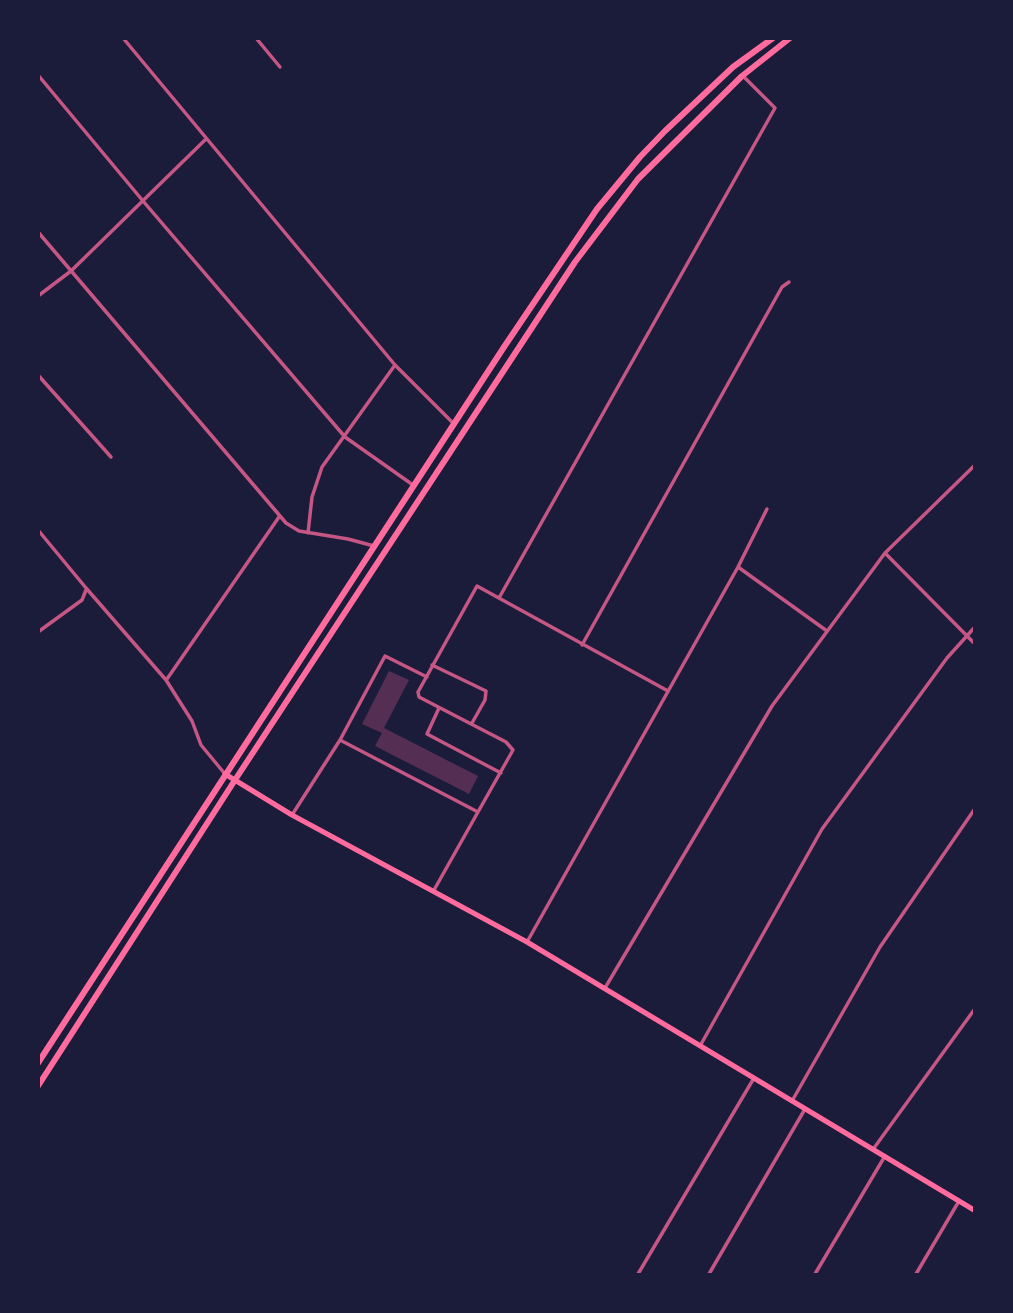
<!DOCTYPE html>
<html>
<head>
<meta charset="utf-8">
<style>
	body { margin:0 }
	#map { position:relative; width:1013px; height:1313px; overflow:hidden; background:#1b1b3a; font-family:"Golos Text",sans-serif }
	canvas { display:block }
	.frame { position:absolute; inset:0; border:40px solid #1b1b3a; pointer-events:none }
</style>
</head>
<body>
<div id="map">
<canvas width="1013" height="1313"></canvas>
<div class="frame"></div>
</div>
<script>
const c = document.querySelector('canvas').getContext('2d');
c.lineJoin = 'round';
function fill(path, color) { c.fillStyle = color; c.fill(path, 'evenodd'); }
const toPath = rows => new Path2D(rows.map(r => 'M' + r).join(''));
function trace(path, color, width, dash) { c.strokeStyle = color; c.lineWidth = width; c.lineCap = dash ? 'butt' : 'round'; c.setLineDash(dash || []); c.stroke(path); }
const building = toPath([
	[389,671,409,680,384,728,478,776,469,794,375,746,382,733,362,724]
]);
const minor = toPath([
	[123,38,395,365,454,424],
	[256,38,280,67],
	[38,75,143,201,345,437,413,485],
	[38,232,286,523,299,531,348,539,374,546],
	[38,296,71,271,206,139],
	[38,375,111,457],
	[38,530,86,588,166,680,192,721,201,745,225,774],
	[308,533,312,497,322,467,395,365],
	[885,553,974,643],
	[738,567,827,631],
	[499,598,775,108,743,76],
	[38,632,82,600,86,590],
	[582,645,782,287,789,282],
	[432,665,486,691,485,700,472,723],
	[167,679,279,517],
	[439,708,427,734,501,773],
	[340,740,478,812,513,750,506,742,419,697,418,692,477,586,668,691],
	[292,815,340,740,385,656,427,677],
	[434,890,478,812],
	[527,942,738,567,767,509],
	[605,988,772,706,885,553,974,466],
	[700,1046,822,829,947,658,974,628],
	[792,1101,880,947,974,810],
	[874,1148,974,1010],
	[638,1274,754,1078],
	[709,1274,805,1109],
	[815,1274,885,1156],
	[916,1274,959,1201]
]);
const secondary = toPath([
	[225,774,292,815,527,942,974,1210]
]);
const trunk = toPath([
	[38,1063,504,347,597,209,640,157,665,131,733,67,773,38],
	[38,1086,235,780,575,262,638,179,742,76,790,38]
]);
fill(building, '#542f53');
trace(minor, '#c65784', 3.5);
trace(secondary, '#ff6b9d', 5);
trace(trunk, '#ff6b9d', 6);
</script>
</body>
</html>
